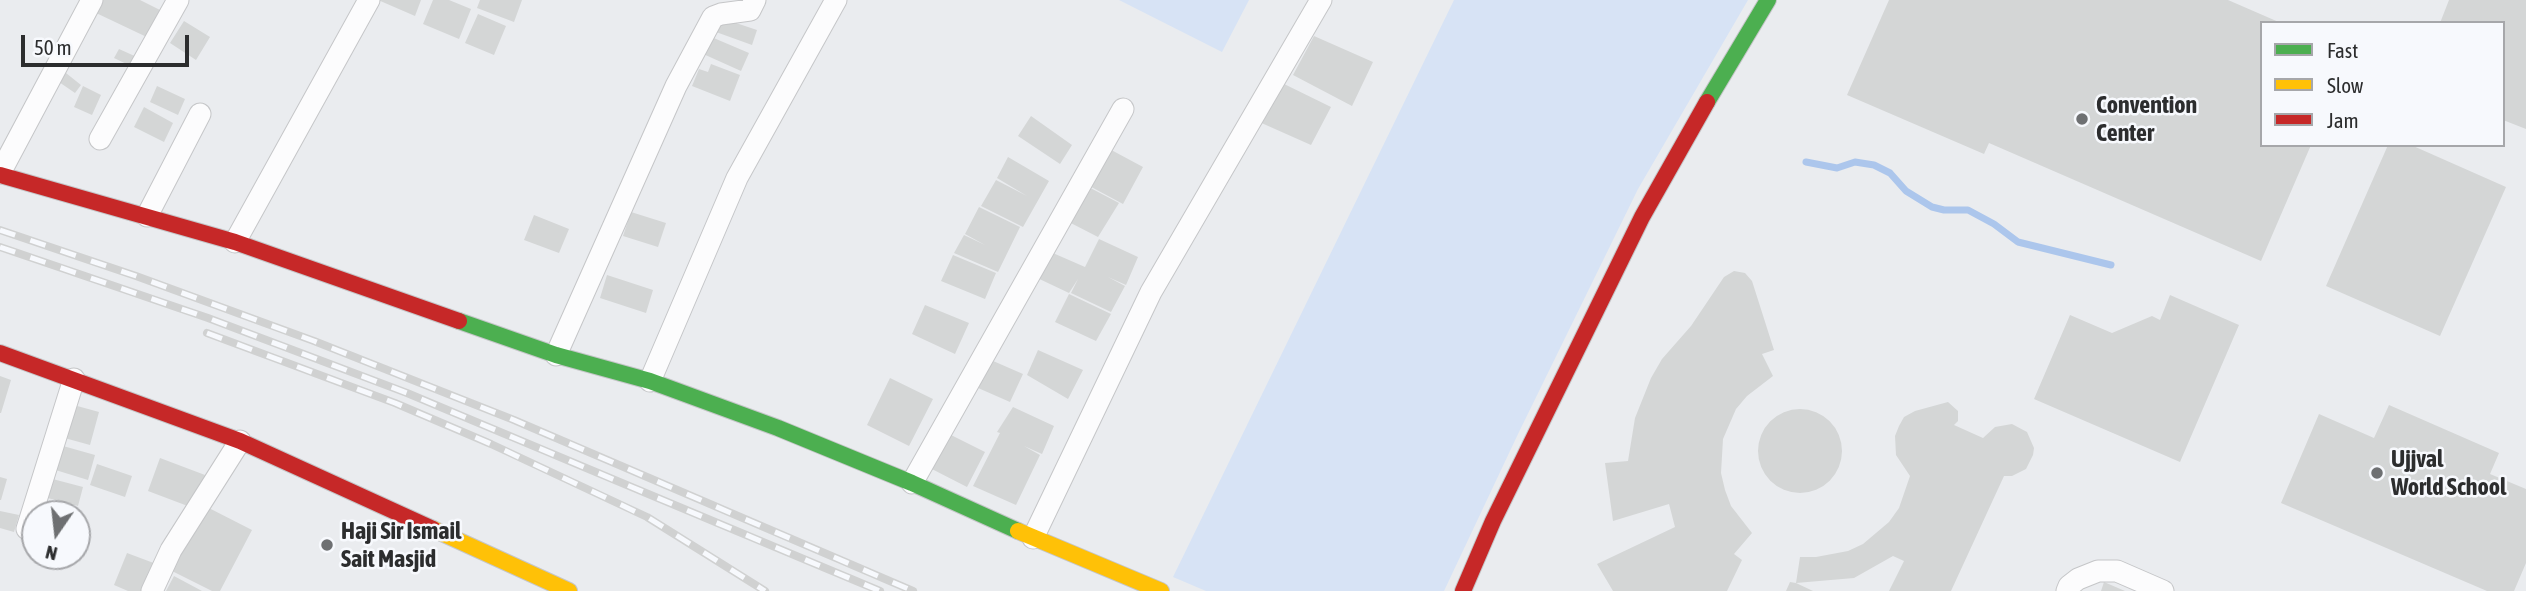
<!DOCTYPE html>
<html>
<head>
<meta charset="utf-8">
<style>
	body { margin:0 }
	#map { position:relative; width:2526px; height:591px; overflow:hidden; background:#eaecef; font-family:"Asap Condensed",sans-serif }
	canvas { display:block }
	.legend { position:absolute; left:2260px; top:21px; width:245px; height:126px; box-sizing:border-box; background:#f7f9fd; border:2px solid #a6a7aa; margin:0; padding:9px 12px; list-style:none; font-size:21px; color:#2c2d2e }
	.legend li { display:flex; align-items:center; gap:14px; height:35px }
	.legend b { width:35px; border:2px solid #a6a7aa }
	.north { position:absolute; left:21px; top:500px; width:70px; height:70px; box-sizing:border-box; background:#f7f9fd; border:2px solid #a6a7aa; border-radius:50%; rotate:194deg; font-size:19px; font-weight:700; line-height:28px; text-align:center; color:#2c2d2e }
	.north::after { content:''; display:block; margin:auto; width:24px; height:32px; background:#6e7072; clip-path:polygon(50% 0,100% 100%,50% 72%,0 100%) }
	.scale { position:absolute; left:21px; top:35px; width:168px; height:32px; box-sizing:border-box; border:4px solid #2c2d2e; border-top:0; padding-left:9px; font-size:21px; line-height:24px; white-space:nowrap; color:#2c2d2e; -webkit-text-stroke:5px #f7f9fd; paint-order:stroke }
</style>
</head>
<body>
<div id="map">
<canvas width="2526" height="591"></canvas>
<ul class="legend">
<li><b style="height:9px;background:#4caf50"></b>Fast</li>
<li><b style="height:9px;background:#ffc107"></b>Slow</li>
<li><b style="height:9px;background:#c62828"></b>Jam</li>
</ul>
<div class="north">N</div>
<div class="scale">50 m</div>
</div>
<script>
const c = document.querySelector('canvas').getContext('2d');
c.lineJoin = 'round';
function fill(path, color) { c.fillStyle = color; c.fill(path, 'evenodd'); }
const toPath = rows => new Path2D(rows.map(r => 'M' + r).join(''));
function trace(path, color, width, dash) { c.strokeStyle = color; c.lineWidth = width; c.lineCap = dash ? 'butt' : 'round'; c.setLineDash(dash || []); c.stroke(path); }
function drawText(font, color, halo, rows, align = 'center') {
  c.font = font + ' "Asap Condensed",sans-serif'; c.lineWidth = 5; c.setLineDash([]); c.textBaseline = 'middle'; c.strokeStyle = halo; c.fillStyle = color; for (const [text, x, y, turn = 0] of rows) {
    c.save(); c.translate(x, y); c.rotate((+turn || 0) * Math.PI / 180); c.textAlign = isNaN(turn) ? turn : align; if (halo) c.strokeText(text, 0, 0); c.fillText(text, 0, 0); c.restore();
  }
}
const green = toPath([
	[1119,0,1249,0,1222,52],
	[1454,0,1748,0,1638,189,1518,434,1444,591,1206,591,1173,577]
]);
const stream = toPath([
	[1806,162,1837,168,1855,162,1874,165,1890,173,1906,191,1932,207,1944,210,1968,210,1994,224,2018,242,2111,265]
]);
const building = toPath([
	[99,0,140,0,166,13,153,40,94,12],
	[378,0,421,0,415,16],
	[433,0,449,0,471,9,459,39,423,24],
	[480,0,522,0,514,22,477,8],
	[1889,0,2228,0,2281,23,2262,23,2262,145,2311,145,2261,261,1989,143,1984,154,1847,95],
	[2449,0,2526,0,2526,129,2503,120,2503,23,2440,23],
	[478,14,506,26,494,55,465,43],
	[721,18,757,30,752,45,716,32],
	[184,21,210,37,196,60,170,43],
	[709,36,749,53,741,71,701,53],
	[1314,36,1373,62,1352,106,1293,75],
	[119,49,139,58,135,68,114,58],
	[711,64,740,75,730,101,692,86,699,69,708,72],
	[66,73,81,85,75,93,59,82],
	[1278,81,1331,107,1311,145,1257,121],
	[83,86,101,95,92,115,74,107],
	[157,86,185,99,178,115,150,102],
	[144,107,173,123,164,142,134,127],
	[1031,116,1072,145,1060,164,1018,136],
	[1102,145,1143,167,1123,204,1082,182],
	[2388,145,2411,145,2506,187,2440,336,2326,286],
	[1008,157,1049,181,1023,227,981,206,996,180,1027,196,997,178],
	[1081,183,1119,203,1098,237,1063,219],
	[979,207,1020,227,998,272,954,253,964,235,985,245,965,234],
	[631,212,666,223,658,247,623,236],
	[534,215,569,229,559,253,524,240],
	[1099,239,1138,257,1126,285,1108,277,1125,286,1111,312,1071,293,1078,279,1069,293,1031,275,1046,250,1085,267],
	[953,255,996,273,985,299,941,281],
	[1734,271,1745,273,1752,281,1774,350,1762,354,1773,376,1747,396,1736,409,1723,439,1721,473,1725,490,1731,506,1752,533,1734,554,1742,560,1727,591,1613,591,1597,564,1675,527,1669,504,1613,521,1605,463,1628,461,1635,418,1651,378,1662,359,1691,326,1724,277],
	[607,275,653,290,646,313,600,298],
	[1069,294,1111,314,1096,341,1055,322],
	[2170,295,2239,325,2180,462,2034,399,2070,315,2112,333,2152,316,2160,320],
	[925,305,969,323,955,354,912,334],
	[1038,350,1083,370,1068,399,1027,375],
	[984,357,1023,374,1010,402,969,384],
	[0,376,11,380,1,413,0,413],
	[890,378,933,399,909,446,867,425],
	[1948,402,1958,411,1958,421,1954,425,1983,438,1995,427,2012,424,2027,432,2034,448,2033,455,2026,469,2012,476,2004,476,1951,591,1889,591,1904,561,1893,556,1854,578,1796,583,1800,557,1816,557,1848,551,1863,544,1889,522,1899,508,1910,476,1896,455,1895,436,1899,426,1904,417,1915,411],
	[70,404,99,412,90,445,61,437],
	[2389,405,2499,453,2490,474,2526,489,2526,563,2514,591,2487,591,2281,503,2319,414,2374,438],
	[1013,407,1054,426,1042,454,1024,446,1040,455,1016,505,973,486,1000,433,997,432],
	'1758 451a42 42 0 1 1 84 0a42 42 0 1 1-84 0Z',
	[943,431,985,452,967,487,926,466],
	[56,444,95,455,88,480,49,468],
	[160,458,205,475,193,508,148,491],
	[97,464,132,476,125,497,90,485],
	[0,477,7,479,1,500,0,500],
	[45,477,83,487,78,506,40,496],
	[203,505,252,530,220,591,212,591,170,570],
	[0,511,19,515,14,532,0,528],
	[127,553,159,565,149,591,128,591,114,585],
	[174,576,202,591,166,591],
	[1790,582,1796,583,1813,591,1786,591],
	[2104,582,2125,591,2101,591]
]);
const street = toPath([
	[100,139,178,0],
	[0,173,92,0],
	[147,216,200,114],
	[235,242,369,0],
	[556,355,676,86,713,17,721,14,750,10,755,0],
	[650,381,737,178,836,0],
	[912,483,1123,109],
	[27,529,74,379],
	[1033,538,1151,292,1321,0],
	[152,591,171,550,240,441],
	[2067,591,2069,586,2078,579,2098,571,2117,571,2163,591]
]);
const fast = toPath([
	[1707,102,1768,0],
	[459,321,556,355,650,381,778,428,912,483,1018,531]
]);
const slow = toPath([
	[433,529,569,591],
	[1018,531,1161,591]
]);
const jam = toPath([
	[0,175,235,242,459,321],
	[0,353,240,441,433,529],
	[1463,591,1493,521,1642,217,1707,102]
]);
const rail = toPath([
	[0,230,136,276,314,341,514,420,913,591],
	[0,247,208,318,407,393,880,591],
	[207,333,395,403,491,444,647,517,765,591]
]);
const markers = [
	[2082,119,7,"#6e7072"],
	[2377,473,7,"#6e7072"],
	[327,545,7,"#6e7072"]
];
const poiNames = [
	["Convention",2096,105],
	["Center",2096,133],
	["Ujjval",2391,459],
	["World School",2391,487],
	["Haji Sir Ismail",341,531],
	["Sait Masjid",341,559]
];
fill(green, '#d7e3f5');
trace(stream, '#acc6ec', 7);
fill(building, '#d4d6d6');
trace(street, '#c5c6c8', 23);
trace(fast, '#c5c6c8', 18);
trace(slow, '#c5c6c8', 18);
trace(jam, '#c5c6c8', 18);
trace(street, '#fcfcfd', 21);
trace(fast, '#4caf50', 16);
trace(slow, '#ffc107', 16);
trace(jam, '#c62828', 16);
trace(rail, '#d0d1d1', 8);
trace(rail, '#f7f9fd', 5, [16]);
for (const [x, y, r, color] of markers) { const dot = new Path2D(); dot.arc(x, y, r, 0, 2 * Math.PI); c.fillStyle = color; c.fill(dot); trace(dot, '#f7f9fd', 2.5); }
drawText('bold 24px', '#2c2d2e', '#f7f9fd', poiNames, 'left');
</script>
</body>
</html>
